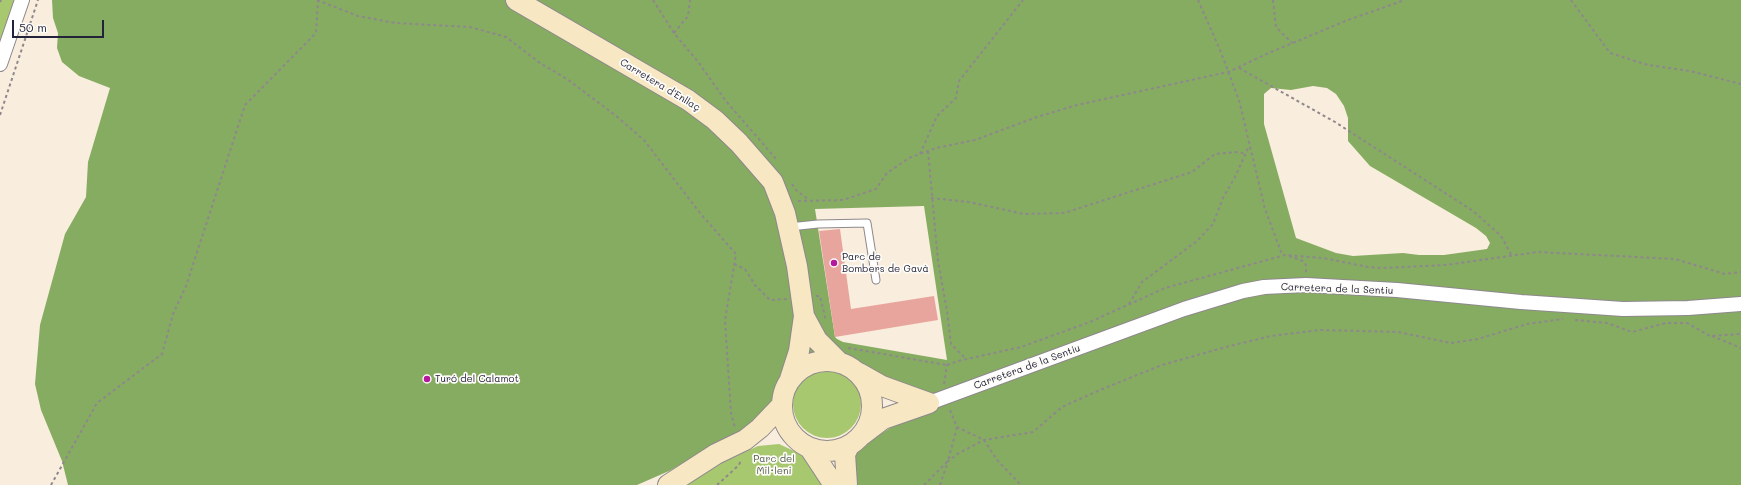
<!DOCTYPE html>
<html>
<head>
<meta charset="utf-8">
<style>
	body { margin:0 }
	#map { position:relative; width:1741px; height:485px; overflow:hidden; background:#f9eddd; font-family:Mali,sans-serif }
	canvas { display:block }
	.scale { position:absolute; left:12px; top:20px; width:92px; height:18px; box-sizing:border-box; border:2px solid #22223b; border-top:0; padding-left:5px; font-size:12px; line-height:14px; white-space:nowrap; color:#22223b; -webkit-text-stroke:3px #fdfcf7; paint-order:stroke }
</style>
</head>
<body>
<div id="map">
<canvas width="1741" height="485"></canvas>
<div class="scale">50 m</div>
</div>
<script>
const c = document.querySelector('canvas').getContext('2d');
c.lineJoin = 'round';
function fill(path, color) { c.fillStyle = color; c.fill(path, 'evenodd'); }
const toPath = rows => new Path2D(rows.map(r => 'M' + r).join(''));
function trace(path, color, width, dash) { c.strokeStyle = color; c.lineWidth = width; c.lineCap = dash ? 'butt' : 'round'; c.setLineDash(dash || []); c.stroke(path); }
function drawText(font, color, halo, rows, align = 'center') {
  c.font = font + ' Mali,sans-serif'; c.lineWidth = 3.5; c.setLineDash([]); c.textBaseline = 'middle'; c.strokeStyle = halo; c.fillStyle = color; for (const [text, x, y, turn = 0] of rows) {
    c.save(); c.translate(x, y); c.rotate((+turn || 0) * Math.PI / 180); c.textAlign = isNaN(turn) ? turn : align; if (halo) c.strokeText(text, 0, 0); c.fillText(text, 0, 0); c.restore();
  }
}
const green = toPath([
	[0,0,14,0,1,41,0,41],
	'793 404a34 34 0 1 1 68 0a34 34 0 1 1-68 0Z',
	[779,444,807,457,830,485,679,485,721,463,758,446]
]);
const forest = toPath([
	[52,0,1741,0,1741,485,856,485,852,452,898,423,938,405,882,375,795,356,775,400,756,422,669,471,637,485,68,485,62,461,41,410,35,384,40,325,65,234,86,197,88,162,110,88,79,76,62,62,57,48,58,33,53,18],
	[1313,86,1327,88,1336,94,1344,106,1348,118,1348,141,1370,166,1476,228,1486,236,1490,243,1487,249,1444,255,1419,255,1403,253,1353,256,1336,253,1296,238,1264,124,1264,94,1271,88,1291,90],
	[924,206,947,360,843,342,837,339,835,337,815,209]
]);
const building = toPath([
	[840,229,851,309,934,296,938,320,835,337,819,231]
]);
const path = toPath([
	[317,0,358,16,395,23,470,27,506,37,540,63,567,79,615,115,644,140,700,213,736,254,725,320,731,413,735,428],
	[653,0,674,33,699,63,725,100,777,160],
	[1198,0,1220,50,1239,100,1265,209,1281,252,1285,255],
	[1273,0,1276,27,1292,43],
	[1571,0,1610,53,1648,65,1690,71,1741,84],
	[0,2,1,0],
	[674,33,688,16,690,0],
	[1239,68,1335,122,1473,211,1501,236,1512,256],
	[0,115,38,0],
	[928,151,938,261,947,311,951,344,966,359],
	[920,154,937,116,956,98,959,81,1023,0],
	[792,184,796,190,809,200],
	[931,198,969,202,1024,214,1064,213,1192,172,1215,154,1238,152,1246,154],
	[798,201,843,200,876,189,887,173,909,158,936,148,975,140,1037,117,1077,105,1228,72,1271,52,1348,20,1405,0],
	[1289,256,1303,261,1306,265,1306,273],
	[734,264,745,269,755,285,770,300,787,299],
	[816,296,820,296,826,321],
	[1129,304,1142,282,1197,241,1213,224,1223,198,1235,177,1249,146],
	[1575,320,1607,323,1632,332,1666,323,1687,323,1710,336,1741,334],
	[1712,336,1741,348],
	[848,348,947,365],
	[947,365,958,361,1021,347,1090,322,1165,288,1285,255,1323,258,1368,267,1383,268,1445,265,1538,252,1675,259,1725,274,1741,272],
	[944,384,947,365],
	[950,410,957,427,984,440,997,460,1021,485],
	[51,485,97,403,162,354,173,314,186,286,245,105,316,33,318,0],
	[717,485,739,465,741,460],
	[924,485,948,461,957,427],
	[940,485,948,461,959,453,984,440,1033,432,1062,407,1100,390,1162,365,1226,347,1271,336,1320,330,1398,332,1451,343,1478,339,1527,324,1563,319]
]);
const lane = toPath([
	[789,227,818,224,867,223,876,280]
]);
const street = toPath([
	[0,64,22,0],
	[929,403,1184,309,1243,291,1264,287,1306,285,1397,290,1521,302,1623,309,1688,308,1741,304]
]);
const secondary = toPath([
	[516,0,688,100,715,120,739,143,773,182,785,213,797,266,804,316,799,351,790,379],
	[804,316,817,340,839,362],
	'782 406a45 45 0 1 1 90 0a45 45 0 1 1-90 0Z',
	[859,373,882,386,929,403],
	[862,435,883,419,929,403],
	[809,447,834,485],
	[668,485,716,454,745,440,760,428,781,406],
	[847,485,845,454,849,446]
]);
const markers = [
	[834,263,4,"#b5179e"],
	[427,379,4,"#b5179e"]
];
const streetNames = [
	["Carretera d'Enllaç",660,85,31],
	["Carretera de la Sentiu",1337,289,2],
	["Carretera de la Sentiu",1027,367,-20]
];
const poiNames = [
	["Parc de",842,257],
	["Bombers de Gavà",842,269],
	["Turó del Calamot",435,379]
];
const parkNames = [
	["Parc del",774,459],
	["Mil·leni",774,471]
];
fill(green, '#a8c870');
fill(forest, '#86ac62');
fill(building, '#e8a59e');
trace(lane, '#8e888c', 9);
trace(street, '#8e888c', 16);
trace(secondary, '#8e888c', 22);
trace(path, '#8e888c', 2, [3, 3]);
trace(lane, '#fff', 7);
trace(street, '#fff', 14);
trace(secondary, '#f7e8c3', 20);
for (const [x, y, r, color] of markers) { const dot = new Path2D(); dot.arc(x, y, r, 0, 2 * Math.PI); c.fillStyle = color; c.fill(dot); trace(dot, '#fdfcf7', 1.5); }
drawText('10px', '#22223b', '#fdfcf7', streetNames);
drawText('10px', '#22223b', '#fdfcf7', poiNames, 'left');
drawText('10px', '#515c4e', '#fdfcf7', parkNames);
</script>
</body>
</html>
